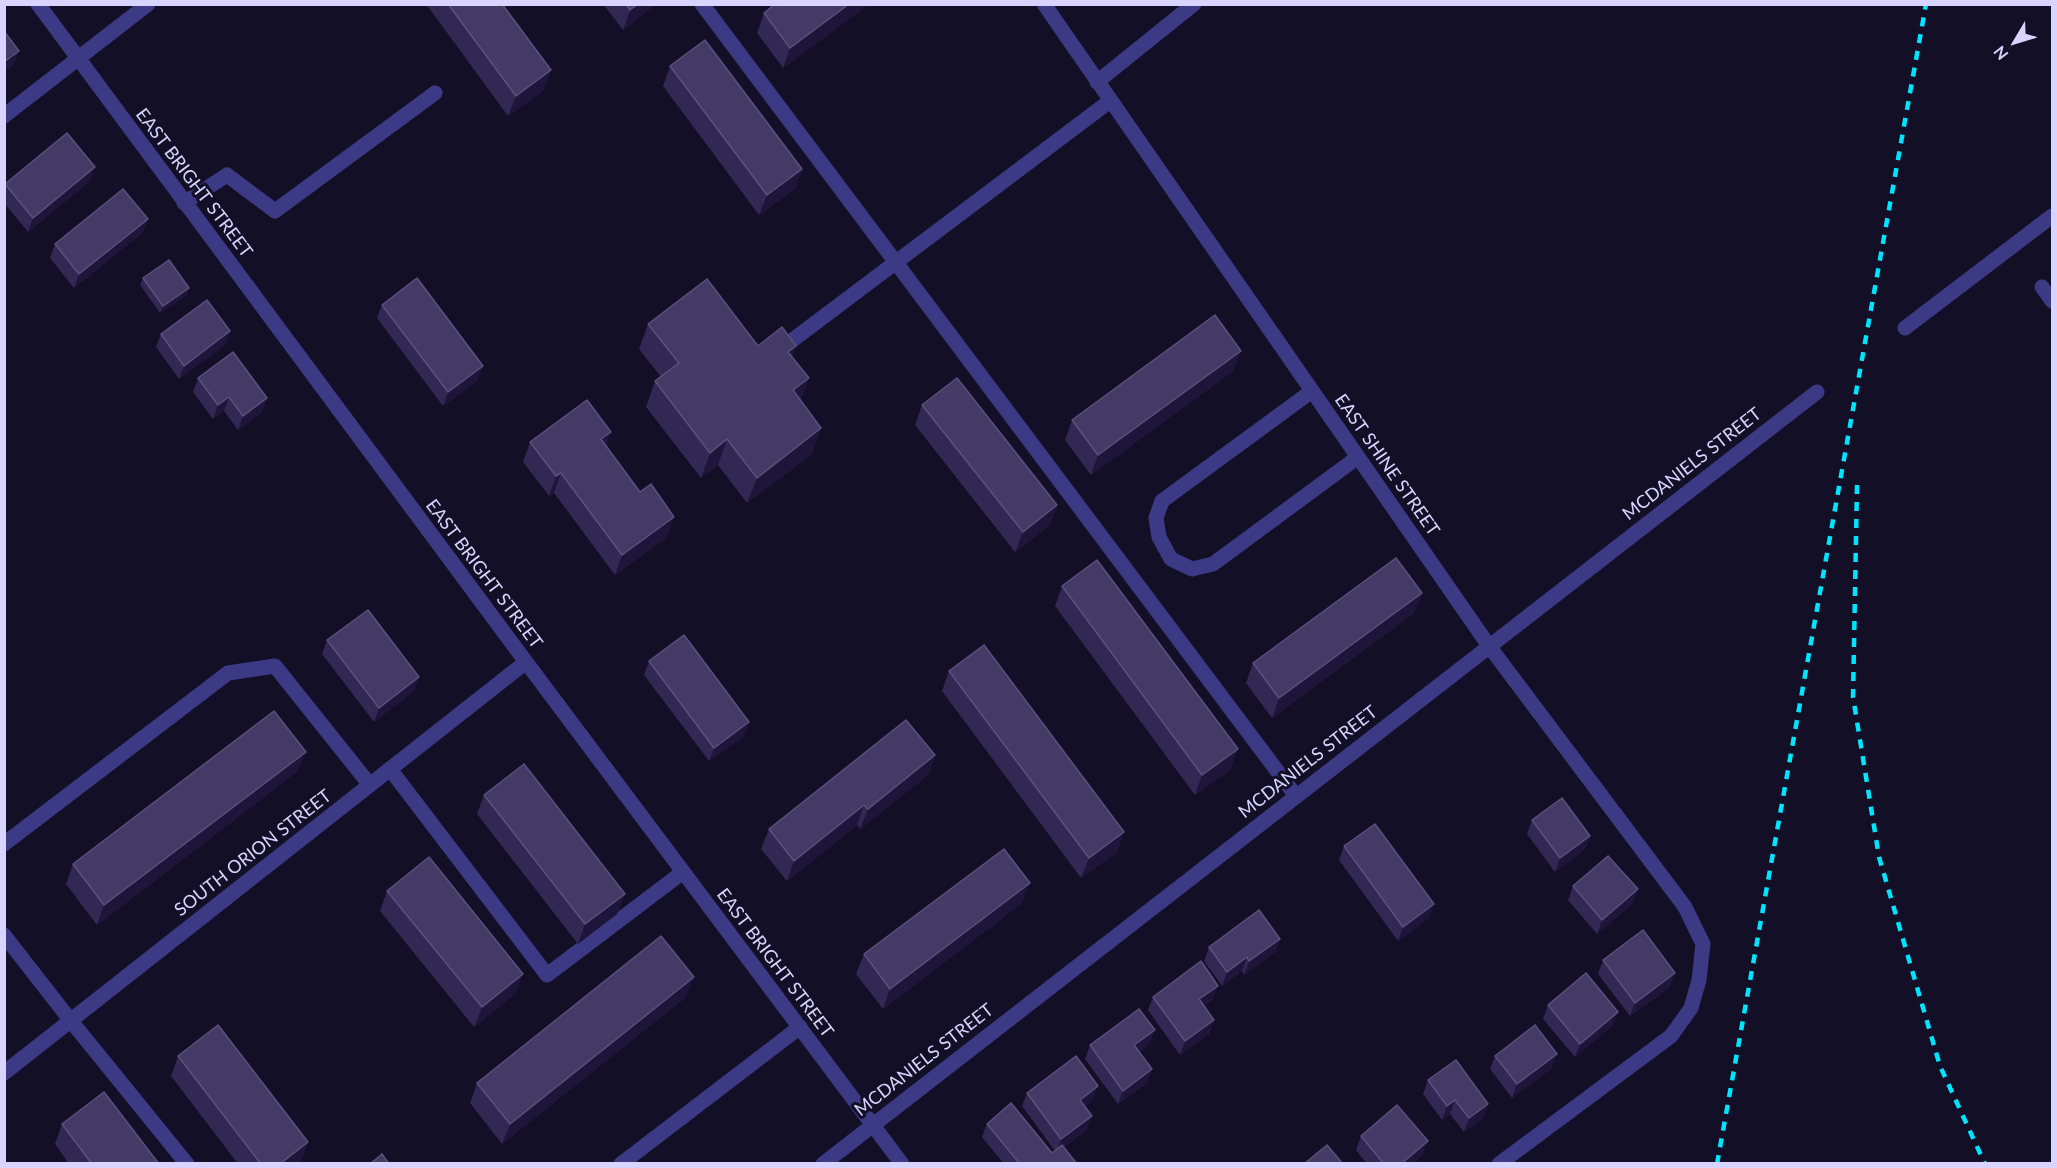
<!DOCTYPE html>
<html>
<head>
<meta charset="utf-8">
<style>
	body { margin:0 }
	#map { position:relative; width:2057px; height:1168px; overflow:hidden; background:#130f26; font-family:Lato,sans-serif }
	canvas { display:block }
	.frame { position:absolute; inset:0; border:6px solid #d9d4ff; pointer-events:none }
	.north { position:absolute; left:1985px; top:12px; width:60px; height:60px; -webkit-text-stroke:4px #130f26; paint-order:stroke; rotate:232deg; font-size:16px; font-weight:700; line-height:24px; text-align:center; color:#d9d4ff }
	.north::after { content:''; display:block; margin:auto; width:21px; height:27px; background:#d9d4ff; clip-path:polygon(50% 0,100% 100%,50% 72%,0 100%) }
</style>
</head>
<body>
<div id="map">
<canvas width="2057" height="1168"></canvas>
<div class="frame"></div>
<div class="north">N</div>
</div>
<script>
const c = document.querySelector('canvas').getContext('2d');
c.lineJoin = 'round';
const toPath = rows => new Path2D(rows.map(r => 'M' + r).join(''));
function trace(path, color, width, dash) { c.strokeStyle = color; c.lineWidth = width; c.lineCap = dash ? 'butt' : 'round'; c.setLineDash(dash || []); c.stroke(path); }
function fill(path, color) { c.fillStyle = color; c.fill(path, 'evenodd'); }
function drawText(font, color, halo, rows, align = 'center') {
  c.font = font + ' Lato,sans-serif'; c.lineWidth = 6; c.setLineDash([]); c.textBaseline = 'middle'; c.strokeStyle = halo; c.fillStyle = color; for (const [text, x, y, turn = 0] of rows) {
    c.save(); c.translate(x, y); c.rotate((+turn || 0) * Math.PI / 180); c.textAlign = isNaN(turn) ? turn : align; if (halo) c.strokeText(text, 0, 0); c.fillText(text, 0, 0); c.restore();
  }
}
const lane = toPath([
	[702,4,1296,796],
	[184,203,227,175,275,211,435,93],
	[790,342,1110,101],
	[1312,391,1162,501,1156,518,1159,537,1171,559,1192,569,1213,564,1358,457],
	[390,769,547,975,683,872],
	[4,844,228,673,275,666,370,785],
	[71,1021,187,1164],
	[621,1164,800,1027]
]);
const street = toPath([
	[38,4,526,662,902,1164],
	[1044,4,1489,646,1685,907,1703,944,1699,980,1691,1008,1671,1036,1499,1164],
	[1097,82,1194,4],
	[4,116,148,4],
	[2042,287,2052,301],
	[1905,328,2052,216],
	[4,935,71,1021],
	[4,1073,526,662],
	[823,1164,1817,392]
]);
const rail = toPath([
	[1857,485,1853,697,1879,857,1940,1066,1985,1164],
	[1717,1164,1926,4]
]);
const wall = toPath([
	[426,4,502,4,544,90,508,116],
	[603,4,656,4,623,30],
	[869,4,783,68,757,33,764,13],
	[670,66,802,169,795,189,759,215,663,86],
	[90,181,28,232,4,203,5,184],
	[148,219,143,232,74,288,50,258,55,244],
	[143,278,189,288,187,295,160,313,140,285],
	[382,305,478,380,443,406,377,318],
	[648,324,758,346,796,346,792,357,812,454,747,503,718,465,701,478,646,407,655,381,661,377,639,349],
	[230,331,225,345,179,379,156,347,161,334],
	[1233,371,1091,475,1065,440,1072,420],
	[198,378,267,398,262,412,238,430,224,411,213,419,193,392],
	[922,405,1057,505,1050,525,1015,552,915,425],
	[530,442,606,446,667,537,615,575,554,493,549,496,523,462],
	[1062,586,1231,769,1195,795,1055,606],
	[1422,593,1414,613,1272,718,1246,683,1253,663],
	[327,640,419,677,414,691,374,722,322,654],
	[649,661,744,736,709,761,644,675],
	[949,671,1124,832,1117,852,1081,878,942,691],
	[935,755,928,775,860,829,857,825,787,881,761,849,769,829],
	[298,771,97,925,66,884,73,864],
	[484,795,625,894,617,914,578,944,477,814],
	[1532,820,1590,836,1585,849,1555,872,1527,834],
	[1344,846,1429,918,1398,941,1339,860],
	[1573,886,1633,903,1597,934,1568,900],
	[387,891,516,993,474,1027,380,911],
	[1022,903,883,1009,856,974,864,954],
	[1280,939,1275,952,1244,975,1242,971,1222,986,1204,961,1209,947],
	[1603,960,1670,987,1630,1016,1598,974],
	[686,997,502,1144,470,1103,477,1083],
	[1153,997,1213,999,1204,1006,1214,1020,1209,1034,1180,1055,1148,1010],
	[1548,1005,1613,1025,1575,1057,1543,1019],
	[1150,1043,1139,1052,1152,1069,1147,1083,1118,1104,1085,1059,1090,1045],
	[178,1056,308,1142,301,1162,299,1164,238,1164,171,1076],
	[1495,1056,1552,1068,1512,1098,1490,1069],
	[1428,1080,1483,1118,1464,1132,1450,1114,1442,1120,1423,1094],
	[1027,1093,1093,1100,1085,1106,1087,1130,1064,1147,1077,1164,1004,1164,982,1137,987,1124,1052,1153,1055,1151,1022,1106],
	[62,1124,159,1164,69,1164,55,1144],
	[1361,1136,1423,1155,1412,1164,1367,1164,1356,1150]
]);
const shadedWall = toPath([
	[638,4,656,4,623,30,630,10],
	[849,4,869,4,783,68,790,48],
	[19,51,14,65,4,72,4,62],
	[551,70,544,90,508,116,516,96],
	[95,167,90,181,28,232,33,218],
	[802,169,795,189,759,215,767,195],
	[148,219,143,232,74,288,79,274],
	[189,288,187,295,160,313,163,306],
	[230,331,225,345,179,379,184,366],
	[796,346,787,371,788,352],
	[1241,351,1233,371,1091,475,1098,455],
	[483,366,478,380,443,406,448,392],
	[809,378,800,404,793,390],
	[229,397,224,411,213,419,218,405],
	[267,398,262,412,238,430,243,416],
	[821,428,812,454,747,503,757,478],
	[611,432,604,452,601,439],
	[727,439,718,465,701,478,710,453],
	[561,473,554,493,549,496,556,476],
	[1057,505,1050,525,1015,552,1023,532],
	[674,517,667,537,615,575,622,555],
	[1422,593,1414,613,1272,718,1279,698],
	[419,677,414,691,374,722,379,708],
	[749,722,744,736,709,761,714,748],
	[1238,749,1231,769,1195,795,1202,775],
	[306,752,298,771,97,925,104,905],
	[935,755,928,775,860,829,868,809],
	[864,805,857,825,787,881,794,861],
	[1124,832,1117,852,1081,878,1089,858],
	[1590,836,1585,849,1555,872,1560,858],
	[1030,883,1022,903,883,1009,890,989],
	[1638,889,1633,903,1597,934,1602,920],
	[625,894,617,914,578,944,585,924],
	[1434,904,1429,918,1398,941,1403,927],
	[1280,939,1275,952,1244,975,1249,961],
	[1247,957,1242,971,1222,986,1227,972],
	[1675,973,1670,987,1630,1016,1635,1003],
	[523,974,516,993,474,1027,482,1007],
	[694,977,686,997,502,1144,510,1124],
	[1218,986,1213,999,1194,1013,1199,999],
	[1618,1012,1613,1025,1575,1057,1580,1044],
	[1214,1020,1209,1034,1180,1055,1185,1041],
	[1155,1030,1150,1043,1129,1059,1134,1045],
	[1557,1054,1552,1068,1512,1098,1517,1084],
	[1152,1069,1147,1083,1118,1104,1123,1091],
	[1098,1086,1093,1100,1075,1114,1080,1100],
	[1455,1100,1450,1114,1442,1120,1447,1106],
	[1488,1104,1483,1118,1464,1132,1469,1118],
	[1092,1116,1087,1130,1056,1153,1061,1139],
	[1428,1141,1423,1155,1412,1164,1401,1164],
	[308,1142,301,1162,299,1164,280,1164]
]);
const building = toPath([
	[448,4,502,4,551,70,516,96,448,4],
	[626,4,638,4,630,10,626,4],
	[775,4,849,4,790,48,764,13,775,4],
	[4,31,19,51,4,62,4,31],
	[705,40,802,169,767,195,670,66,705,40],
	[67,133,95,167,33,218,5,184,67,133],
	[123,189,148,219,79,274,55,244,123,189],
	[169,260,189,288,163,306,143,278,169,260],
	[417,278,483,366,448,392,382,305,417,278],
	[707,279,758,346,782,327,796,346,788,352,809,378,793,390,821,428,757,478,727,439,710,453,655,381,679,363,648,324,707,279],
	[207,300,230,331,184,366,161,334,207,300],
	[1215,315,1241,351,1098,455,1072,420,1215,315],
	[233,352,267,398,243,416,229,397,218,405,198,378,233,352],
	[957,378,1057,505,1023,532,922,405,957,378],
	[587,400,611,432,601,439,640,492,651,484,674,517,622,555,561,473,556,476,530,442,587,400],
	[1396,558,1422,593,1279,698,1253,663,1396,558],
	[1097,560,1238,749,1202,775,1062,586,1097,560],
	[368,610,419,677,379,708,327,640,368,610],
	[684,635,749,722,714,748,649,661,684,635],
	[984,645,1124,832,1089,858,949,671,984,645],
	[274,711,306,752,104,905,73,864,274,711],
	[906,720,935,755,868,809,864,805,794,861,769,829,906,720],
	[524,764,625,894,585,924,484,795,524,764],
	[1562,798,1590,836,1560,858,1532,820,1562,798],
	[1375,824,1434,904,1403,927,1344,846,1375,824],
	[1004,849,1030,883,890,989,864,954,1004,849],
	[1608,856,1638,889,1602,920,1573,886,1608,856],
	[429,857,523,974,482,1007,387,891,429,857],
	[1259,910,1280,939,1249,961,1247,957,1227,972,1209,947,1259,910],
	[1643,930,1675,973,1635,1003,1603,960,1643,930],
	[661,936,694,977,510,1124,477,1083,661,936],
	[1201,961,1218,986,1199,999,1214,1020,1185,1041,1153,997,1201,961],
	[1586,973,1618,1012,1580,1044,1548,1005,1586,973],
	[1139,1009,1155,1030,1134,1045,1152,1069,1123,1091,1090,1045,1139,1009],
	[218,1025,308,1142,280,1164,261,1164,178,1056,218,1025],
	[1535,1025,1557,1054,1517,1084,1495,1056,1535,1025],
	[1076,1056,1098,1086,1080,1100,1092,1116,1061,1139,1027,1093,1076,1056],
	[1456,1060,1488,1104,1469,1118,1455,1100,1447,1106,1428,1080,1456,1060],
	[104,1092,159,1164,92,1164,62,1124,104,1092],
	[1011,1103,1052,1153,1062,1145,1077,1164,1020,1164,987,1124,1011,1103],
	[1397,1105,1428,1141,1401,1164,1384,1164,1361,1136,1397,1105],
	[1327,1145,1343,1164,1304,1164,1327,1145],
	[382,1154,389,1164,370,1164,382,1154]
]);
const streetNames = [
	["EAST BRIGHT STREET",194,183,53],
	["MCDANIELS STREET",1692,464,-38],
	["EAST SHINE STREET",1387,465,55],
	["EAST BRIGHT STREET",484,574,53],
	["MCDANIELS STREET",1308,762,-38],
	["SOUTH ORION STREET",253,853,-38],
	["EAST BRIGHT STREET",775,963,53],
	["MCDANIELS STREET",924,1060,-38]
];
trace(lane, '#3d3a85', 15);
trace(street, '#3d3a85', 15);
trace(rail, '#00e5ff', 4.5, [9, 8]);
fill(wall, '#312854');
fill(shadedWall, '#1d163a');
fill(building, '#433a66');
trace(building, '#5a527e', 1.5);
drawText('18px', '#d9d4ff', '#130f26', streetNames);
</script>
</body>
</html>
